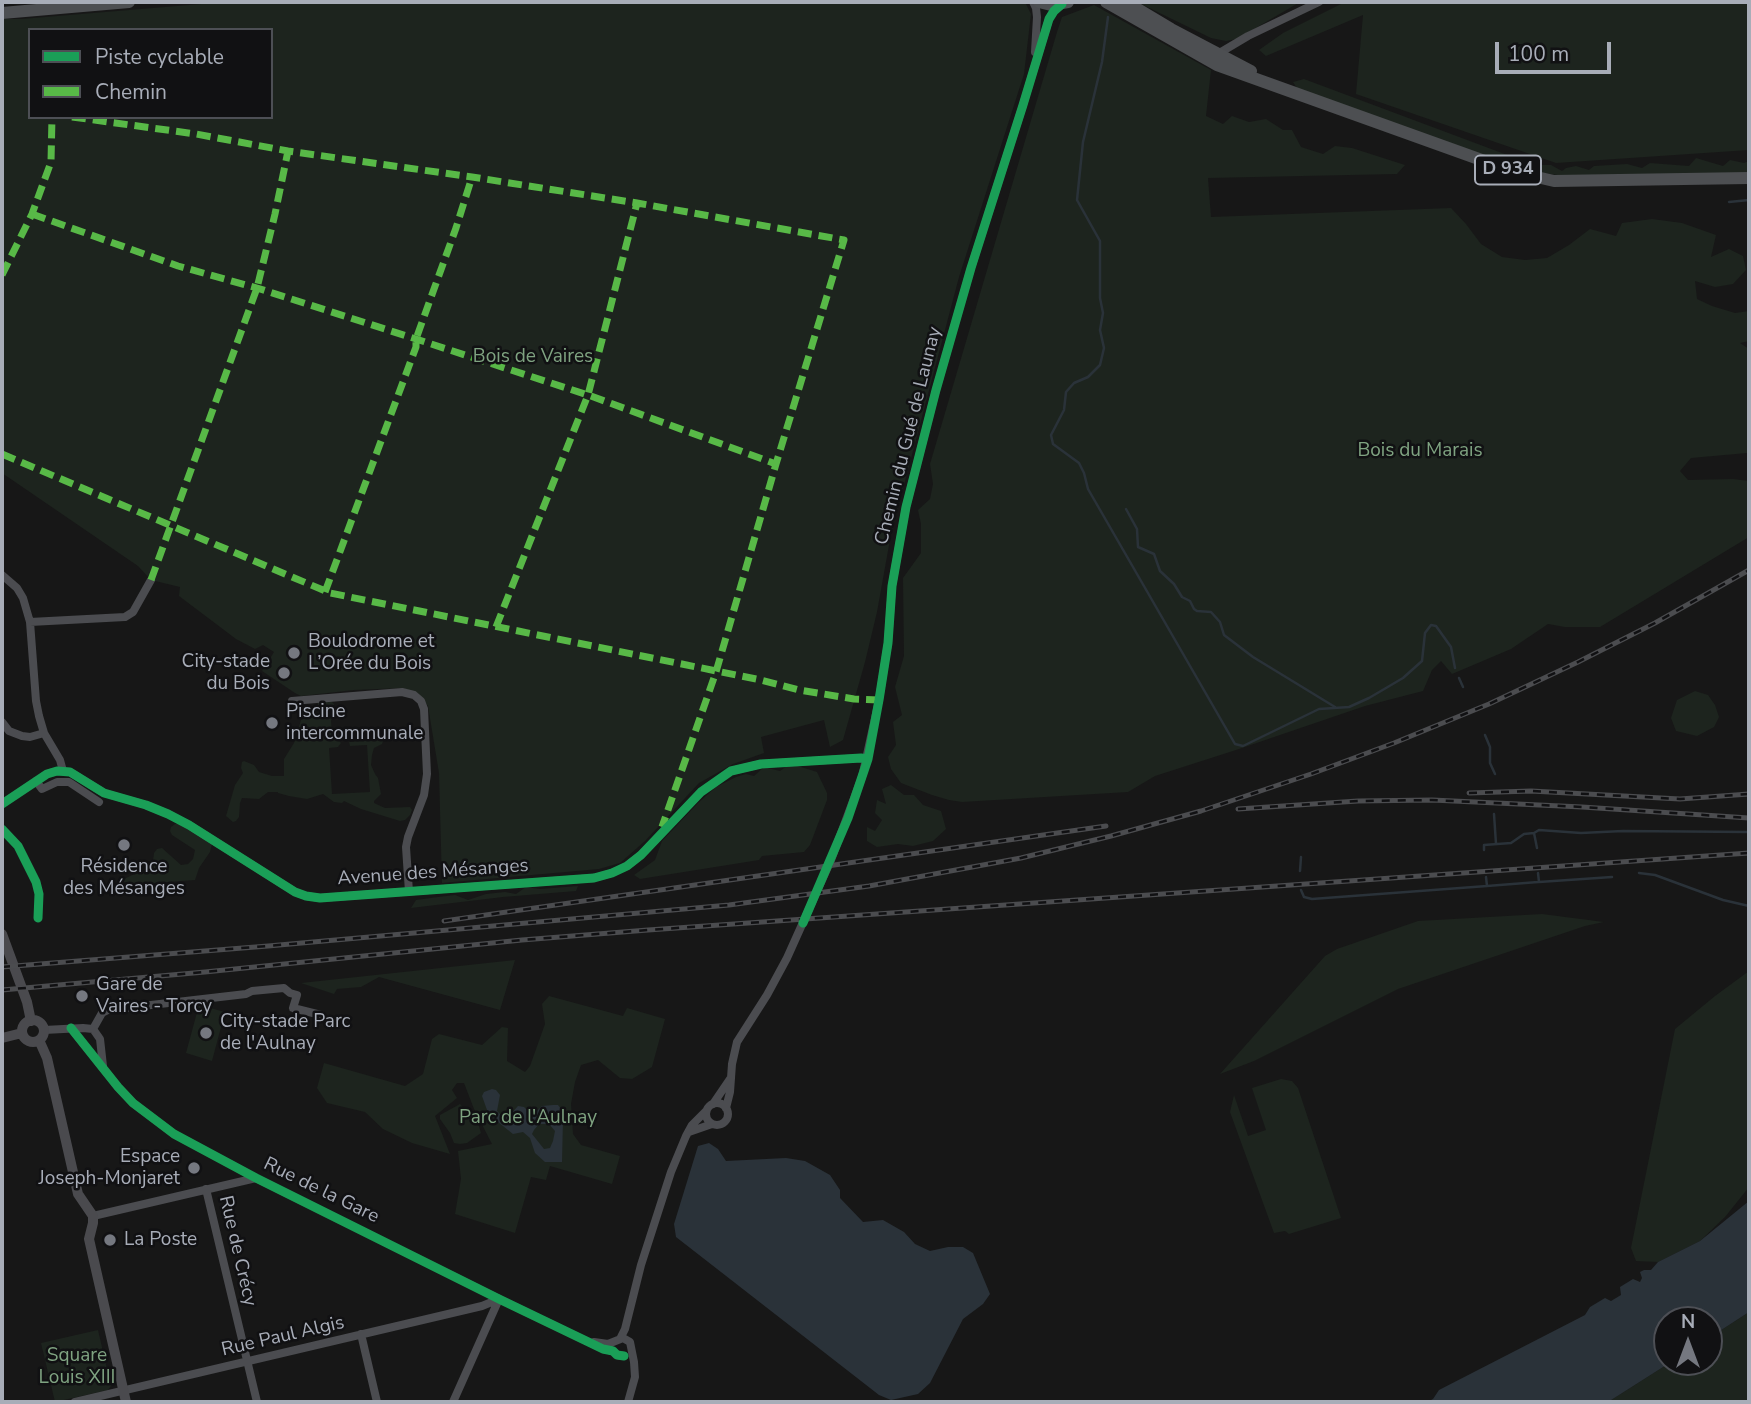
<!DOCTYPE html>
<html>
<head>
<meta charset="utf-8">
<style>
	body { margin:0 }
	#map { position:relative; width:1751px; height:1404px; overflow:hidden; background:#171717; font-family:"Nunito Sans",sans-serif }
	canvas { display:block }
	.frame { position:absolute; inset:0; border:4px solid #a8adb8; pointer-events:none }
	.legend { position:absolute; left:28px; top:28px; width:245px; height:91px; box-sizing:border-box; background:#111113; border:2px solid #4d4f55; margin:0; padding:9px 12px; list-style:none; font-size:21px; color:#a8adb8 }
	.legend li { display:flex; align-items:center; gap:14px; height:35px }
	.legend b { width:35px; border:2px solid #4d4f55 }
	.north { position:absolute; left:1653px; top:1306px; width:70px; height:70px; box-sizing:border-box; background:#111113; border:2px solid #4d4f55; border-radius:50%; rotate:0deg; font-size:19px; font-weight:700; line-height:28px; text-align:center; color:#a8adb8 }
	.north::after { content:''; display:block; margin:auto; width:24px; height:32px; background:#757880; clip-path:polygon(50% 0,100% 100%,50% 72%,0 100%) }
	.scale { position:absolute; left:1495px; top:42px; width:116px; height:32px; box-sizing:border-box; border:4px solid #a8adb8; border-top:0; padding-left:9px; font-size:21px; line-height:24px; white-space:nowrap; color:#a8adb8; -webkit-text-stroke:5px #111113; paint-order:stroke }
</style>
</head>
<body>
<div id="map">
<canvas width="1751" height="1404"></canvas>
<div class="frame"></div>
<ul class="legend">
<li><b style="height:9px;background:#1a9f57"></b>Piste cyclable</li>
<li><b style="height:9px;background:#58b947"></b>Chemin</li>
</ul>
<div class="north">N</div>
<div class="scale">100 m</div>
</div>
<script>
const c = document.querySelector('canvas').getContext('2d');
c.lineJoin = 'round';
function fill(path, color) { c.fillStyle = color; c.fill(path, 'evenodd'); }
const toPath = rows => new Path2D(rows.map(r => 'M' + r).join(''));
function trace(path, color, width, dash) { c.strokeStyle = color; c.lineWidth = width; c.lineCap = dash ? 'butt' : 'round'; c.setLineDash(dash || []); c.stroke(path); }
function drawText(font, color, halo, rows, align = 'center') {
  c.font = font + ' "Nunito Sans",sans-serif'; c.lineWidth = 5; c.setLineDash([]); c.textBaseline = 'middle'; c.strokeStyle = halo; c.fillStyle = color; for (const [text, x, y, turn = 0] of rows) {
    c.save(); c.translate(x, y); c.rotate((+turn || 0) * Math.PI / 180); c.textAlign = isNaN(turn) ? turn : align; if (halo) c.strokeText(text, 0, 0); c.fillText(text, 0, 0); c.restore();
  }
}
const green = toPath([
	[225,2,1025,2,1031,14,1024,74,959,277,891,534,877,612,865,662,843,740,830,747,824,720,761,737,764,753,733,764,699,783,645,841,620,863,599,869,442,883,439,773,428,706,423,699,411,691,403,688,354,690,301,696,295,693,262,671,274,652,263,645,255,649,236,639,179,596,180,587,151,580,138,566,2,473,2,19,21,19],
	[30,30,271,30,271,117,30,117],
	[1137,2,1300,2,1237,39,1226,41,1211,38],
	[1345,2,1749,2,1749,150,1556,163,1356,94,1363,15,1266,56,1259,50,1283,33],
	[1094,5,1211,70,1206,116,1223,124,1232,116,1249,122,1266,119,1283,130,1292,130,1301,147,1323,154,1335,146,1352,148,1405,165,1397,174,1208,178,1211,217,1451,208,1466,224,1481,244,1502,257,1525,260,1547,258,1569,245,1590,229,1616,236,1622,223,1652,219,1682,223,1716,235,1711,257,1729,249,1743,256,1746,270,1733,284,1715,287,1695,281,1697,299,1712,306,1735,313,1749,311,1749,341,1740,343,1749,349,1749,450,1747,453,1691,458,1680,471,1688,480,1733,479,1749,481,1749,537,1600,627,1565,627,1548,624,1511,649,1452,674,1441,661,1432,670,1423,691,1365,706,1236,750,1155,776,1128,792,962,802,949,800,932,795,901,783,891,769,888,757,896,745,893,722,902,715,895,687,904,656,903,578,921,553,921,524,918,510,930,499,933,484,930,464,1057,32,1062,17],
	[1304,79,1518,159,1530,158,1540,165,1551,165,1562,171,1566,168,1576,166,1589,170,1594,166,1627,164,1642,168,1650,163,1689,166,1696,158,1723,166,1730,160,1744,163,1749,161,1749,173,1570,177,1518,169,1298,90,1293,82],
	[1695,691,1708,695,1715,705,1719,717,1714,727,1697,736,1676,731,1671,718,1677,700],
	[331,701,334,704,334,713,331,721,332,733,341,743,338,747,329,748,332,794,370,792,367,745,350,746,349,742,361,741,365,738,379,736,383,741,382,744,374,748,372,755,371,765,375,774,378,778,381,794,374,801,374,803,385,808,410,807,412,810,410,815,405,820,400,821,361,809,344,801,342,803,334,802,323,794,307,799,289,796,278,793,278,792,268,792,259,799,242,798,240,803,239,817,236,821,233,822,226,816,235,785,243,773,241,768,242,762,244,761,254,765,259,772,272,776,284,776,284,759,294,743,301,720,318,715,318,702],
	[787,766,798,766,817,772,827,793,827,800,810,845,804,852,762,856,759,860,640,879,634,875,655,860,662,841,698,803,716,787,736,777,746,774,754,776,764,767,780,771],
	[891,785,904,795,914,795,923,805,941,811,946,829,933,841,913,846,898,844,877,847,867,841,867,827,875,831,882,820,875,813,877,800,886,804,882,789],
	[185,823,212,844,210,852,199,868,195,880,141,884,124,882,124,879,149,867,153,861,154,853,157,849,162,848,181,865,188,864,193,859,195,850,172,835,170,831,171,827,175,824],
	[578,886,576,891,503,897,411,908,416,900,438,897,455,895,468,900,486,894,505,892,516,894,526,887,540,889],
	[1542,914,1604,922,1585,926,1398,989,1254,1061,1220,1074,1325,956,1337,949,1418,921],
	[515,960,500,1010,379,977,361,987,337,989,334,994,301,983],
	[1749,971,1749,1187,1725,1217,1700,1241,1658,1262,1636,1261,1631,1248,1675,1029,1715,996],
	[549,996,623,1016,627,1008,665,1019,652,1067,632,1079,620,1078,598,1060,581,1065,575,1082,571,1104,573,1134,581,1145,620,1156,612,1184,550,1166,546,1180,531,1177,515,1233,455,1214,461,1179,458,1151,492,1144,474,1109,464,1083,457,1083,452,1090,457,1098,435,1116,450,1154,412,1143,383,1129,365,1112,327,1103,317,1088,324,1063,405,1086,423,1074,432,1039,439,1034,482,1045,502,1027,508,1028,507,1061,525,1072,530,1066,545,1024,542,1004],
	[199,1005,225,1012,212,1061,186,1053],
	[1281,1079,1292,1081,1298,1088,1341,1218,1289,1234,1285,1231,1274,1233,1230,1112,1234,1095,1248,1136,1266,1130,1252,1088],
	[460,1104,479,1126,481,1133,467,1143,460,1144,454,1143,450,1133,440,1119,440,1115],
	[1749,1312,1749,1402,1608,1402,1671,1362,1709,1362,1709,1338],
	[98,1330,111,1386,108,1390,55,1402,41,1343]
]);
const water = toPath([
	[492,1089,496,1090,500,1095,497,1111,502,1116,506,1117,510,1115,518,1106,524,1107,530,1113,534,1114,542,1106,553,1105,558,1105,561,1109,563,1119,562,1162,545,1162,535,1153,530,1138,523,1132,513,1134,498,1122,487,1110,482,1096,484,1092],
	[539,1124,549,1124,555,1131,553,1141,550,1148,544,1149,532,1134,534,1130],
	[709,1143,718,1149,726,1161,786,1158,805,1161,830,1175,840,1190,840,1198,863,1222,883,1220,904,1232,915,1244,930,1251,948,1247,963,1247,973,1253,990,1294,983,1304,963,1319,930,1383,918,1394,891,1400,879,1395,676,1237,674,1224,698,1146],
	[1749,1201,1749,1312,1709,1338,1709,1320,1667,1320,1667,1362,1671,1362,1608,1402,1427,1402,1433,1399,1439,1390,1585,1315,1590,1307,1605,1298,1611,1301,1621,1295,1620,1287,1633,1279,1640,1282,1642,1278,1640,1272,1644,1270,1651,1270,1658,1262,1700,1241]
]);
const stream = toPath([
	[1108,17,1102,62,1083,142,1077,200,1100,241,1100,298,1103,313,1100,330,1104,348,1100,365,1088,377,1074,383,1066,392,1064,410,1051,435,1053,444,1079,463,1084,473,1088,489,1235,744,1243,746,1319,709,1349,707,1369,698,1403,678,1422,661,1425,633,1431,625,1436,626,1451,647,1455,668],
	[1729,202,1749,200],
	[1126,509,1137,529,1138,547,1154,554,1160,571,1174,584,1182,597,1190,601,1194,609,1197,611,1211,612,1220,622,1224,635,1253,657,1335,707],
	[1459,678,1463,687],
	[1485,735,1490,747,1490,763,1495,774],
	[1494,814,1496,844],
	[1534,833,1539,830,1581,833,1623,831,1749,832],
	[1484,850,1484,845,1511,843,1524,834,1534,833,1537,848],
	[1300,871,1301,857],
	[1538,873,1539,882,1612,877],
	[1639,873,1655,875,1723,900,1749,906],
	[1486,877,1487,886,1538,882],
	[1301,890,1304,897,1312,899,1487,886]
]);
const street = toPath([
	[1033,2,1036,8,1037,17,1035,52],
	[1216,55,1248,36,1319,2],
	[2,575,17,588,23,598,30,622,36,701,39,716,44,733,60,760,63,771],
	[30,622,125,617,133,612,151,580],
	[292,701,402,692,414,695,421,701,424,709,427,774,424,795,408,837,406,847,409,892],
	[2,722,9,731,22,736,30,737,44,733],
	[36,781,42,789,57,782,69,782,99,802],
	[2,804,47,774,57,771,70,772,104,793,146,805,168,814,189,825,295,892,306,896,320,898,594,878,612,873,627,866,641,855,701,792,731,771,761,764,861,758,868,759],
	[71,1028,118,1087,133,1103,174,1134,256,1178,499,1299,603,1349,613,1351,617,1355,624,1356],
	[93,1029,102,1013,108,1010,246,994,252,991,284,988,290,993,297,995,293,1008,321,1015],
	[44,1030,83,1028,93,1029,100,1039,103,1066],
	'706 1114a11 11 0 1 1 22 0a11 11 0 1 1-22 0Z',
	[713,1104,730,1079],
	[726,1108,730,1092,732,1064,737,1042,767,995,787,958,831,860,862,777,879,700,888,643,892,586,906,507,936,390,971,268,1023,105,1049,19,1054,11,1060,6],
	[689,1132,712,1124],
	[206,1189,257,1402],
	[93,1216,256,1178],
	[361,1334,377,1402],
	[620,1339,625,1329,641,1265,671,1172,686,1136,692,1125,706,1111],
	[594,1342,608,1344,623,1338,630,1342,634,1362,635,1377,628,1402],
	[75,1402,482,1306,499,1299],
	[453,1402,499,1299]
]);
const secondary = toPath([
	[2,934,27,1002,31,1021],
	'22 1031a11 11 0 1 1 22 0a11 11 0 1 1-22 0Z',
	[2,1038,22,1033],
	[39,1040,47,1058,78,1194,93,1216,93,1223,89,1239,126,1402]
]);
const primary = toPath([
	[1039,2,1051,5,1068,2],
	[1106,2,1217,65,1515,172,1554,181,1749,178],
	[1126,2,1171,29,1251,71],
	[2,13,129,2]
]);
const rail = toPath([
	[1469,793,1531,791,1680,799,1749,794],
	[1238,809,1358,801,1432,800,1582,807,1749,818],
	[444,921,1106,826],
	[2,967,268,946,729,905,869,886,1021,858,1111,836,1201,811,1311,774,1394,743,1489,704,1578,662,1655,623,1749,570],
	[2,990,205,972,522,940,648,930,1749,853]
]);
const quiet = toPath([
	[72,117,196,134,288,151,472,177,637,203,844,240,776,464,716,672,662,827],
	[32,214,178,266,257,288,416,339,588,395,776,464],
	[2,275,32,214,51,162,52,117],
	[2,454,330,593,761,680,799,690,854,699,879,700],
	[151,580,257,288,275,214,288,151],
	[325,592,416,347,416,339,456,228,472,177],
	[496,627,588,395,637,203]
]);
const cycleway = toPath([
	[2,804,47,774,57,771,70,772,104,793,146,805,168,814,189,825,295,892,306,896,320,898,594,878,612,873,627,866,641,855,701,792,731,771,761,764,861,758,868,759],
	[2,829,18,846,36,882,39,894,38,918],
	[803,923,848,818,868,759,879,700,888,643,892,586,906,507,936,390,971,268,1023,105,1049,19,1054,11,1062,4],
	[71,1028,118,1087,133,1103,174,1134,256,1178,499,1299,603,1349,613,1351,617,1355,624,1356]
]);
const markers = [
	[294,653,7,"#757880"],
	[284,673,7,"#757880"],
	[272,723,7,"#757880"],
	[124,845,7,"#757880"],
	[82,996,7,"#757880"],
	[206,1033,7,"#757880"],
	[194,1168,7,"#757880"],
	[110,1240,7,"#757880"]
];
const shields = [
	[1508,170,66]
];
const shieldNames = [
	["D 934",1508,170]
];
const parkNames = [
	["Bois de Vaires",533,357],
	["Bois du Marais",1420,451],
	["Parc de l'Aulnay",528,1118],
	["Square",77,1356],
	["Louis XIII",77,1378]
];
const streetNames = [
	["Chemin du Gué de Launay",909,436,-76],
	["Avenue des Mésanges",433,873,-4],
	["Rue de la Gare",321,1191,26],
	["Rue de Crécy",237,1251,77],
	["Rue Paul Algis",283,1337,-13]
];
const poiNames = [
	["Boulodrome et",308,642],
	["L’Orée du Bois",308,664],
	["City-stade",270,662,"right"],
	["du Bois",270,684,"right"],
	["Piscine",286,712],
	["intercommunale",286,734],
	["Résidence",124,867,"center"],
	["des Mésanges",124,889,"center"],
	["Gare de",96,985],
	["Vaires - Torcy",96,1007],
	["City-stade Parc",220,1022],
	["de l'Aulnay",220,1044],
	["Espace",180,1157,"right"],
	["Joseph-Monjaret",180,1179,"right"],
	["La Poste",124,1240]
];
fill(green, '#1d241e');
fill(water, '#2a3239');
trace(stream, '#2a3239', 2.5);
trace(street, '#4b4c50', 8);
trace(secondary, '#4a4a4e', 10);
trace(primary, '#4d4f52', 12);
trace(rail, '#4b4c4f', 5);
trace(rail, '#111113', 2.5, [8]);
trace(quiet, '#58b947', 7, [14, 7]);
trace(cycleway, '#1a9f57', 9);
for (const [x, y, r, color] of markers) { const dot = new Path2D(); dot.arc(x, y, r, 0, 2 * Math.PI); c.fillStyle = color; c.fill(dot); trace(dot, '#111113', 2.5); }
for (const [x, y, w] of shields) { const box = new Path2D(); box.roundRect(x - w / 2, y - 14.5, w, 29, 5); c.fillStyle = '#111113'; c.fill(box); trace(box, '#a8adb8', 2); }
drawText('bold 18px', '#a8adb8', null, shieldNames);
drawText('19px', '#7fa381', '#111113', parkNames);
drawText('19px', '#a8adb8', '#111113', streetNames);
drawText('19px', '#a8adb8', '#111113', poiNames, 'left');
</script>
</body>
</html>
